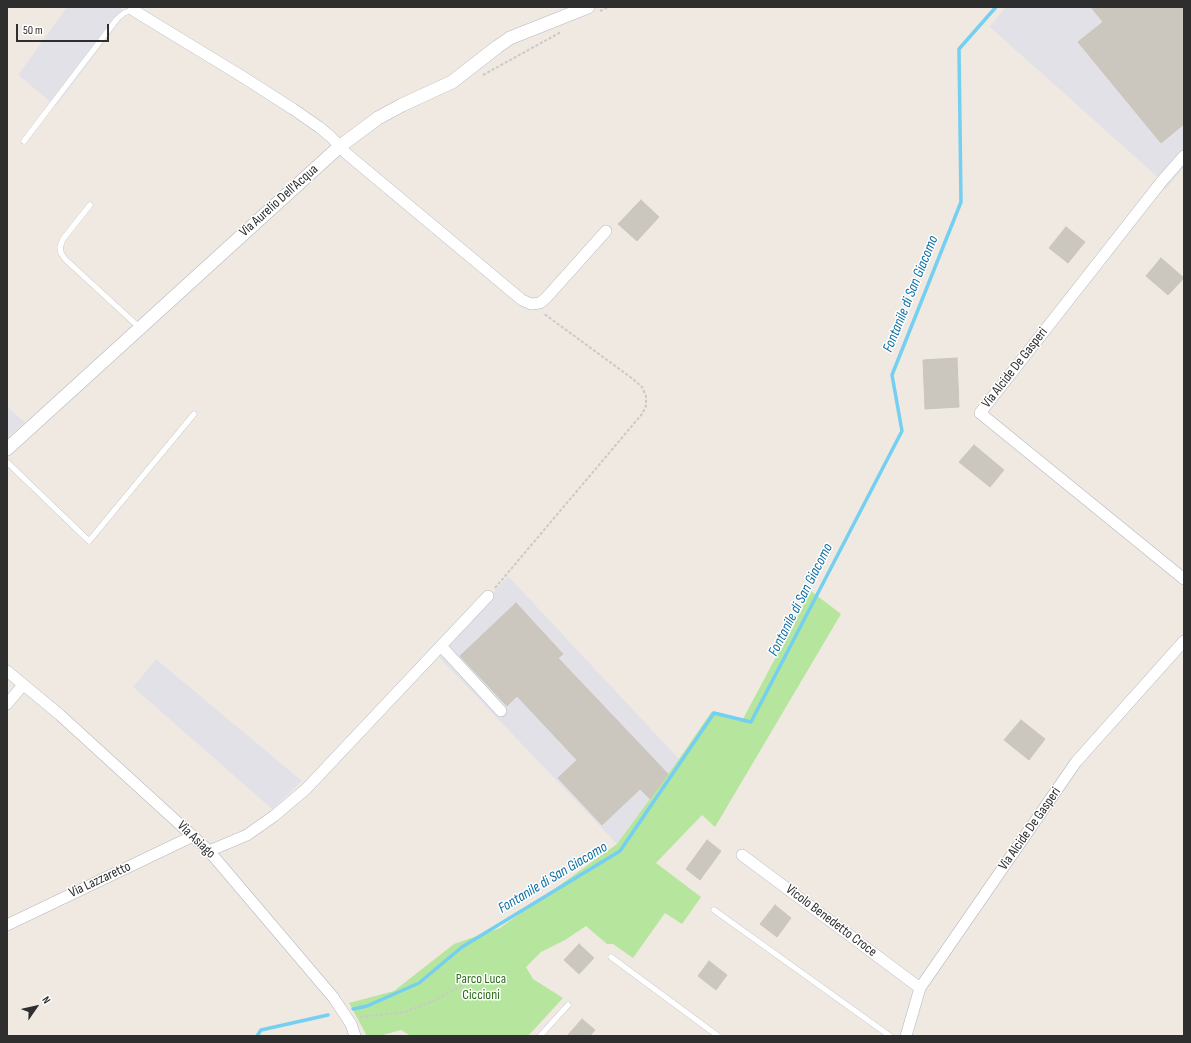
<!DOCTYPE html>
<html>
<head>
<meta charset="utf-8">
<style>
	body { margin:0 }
	#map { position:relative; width:1191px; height:1043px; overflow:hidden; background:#efe9e1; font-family:"Sofia Sans Condensed",sans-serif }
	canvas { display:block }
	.frame { position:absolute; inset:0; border:8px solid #2e2e2e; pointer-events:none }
	.north { position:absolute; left:16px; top:987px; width:40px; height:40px; -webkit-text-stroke:3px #fff; paint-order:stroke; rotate:56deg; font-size:11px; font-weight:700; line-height:16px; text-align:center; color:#2e2e2e }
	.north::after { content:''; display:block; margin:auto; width:14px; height:18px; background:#2e2e2e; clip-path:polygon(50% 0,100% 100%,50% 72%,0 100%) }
	.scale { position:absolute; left:16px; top:24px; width:93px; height:18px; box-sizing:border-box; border:2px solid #2e2e2e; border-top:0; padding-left:5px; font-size:12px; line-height:14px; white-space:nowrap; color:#2e2e2e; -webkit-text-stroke:3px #fff; paint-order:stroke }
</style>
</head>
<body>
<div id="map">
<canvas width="1191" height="1043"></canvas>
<div class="frame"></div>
<div class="north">N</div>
<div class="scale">50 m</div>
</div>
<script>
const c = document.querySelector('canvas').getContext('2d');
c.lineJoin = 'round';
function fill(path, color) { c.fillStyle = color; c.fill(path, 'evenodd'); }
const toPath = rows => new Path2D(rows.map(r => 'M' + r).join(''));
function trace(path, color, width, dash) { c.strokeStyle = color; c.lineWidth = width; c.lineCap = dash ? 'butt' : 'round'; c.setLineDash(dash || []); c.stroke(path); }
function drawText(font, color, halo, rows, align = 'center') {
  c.font = font + ' "Sofia Sans Condensed",sans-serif'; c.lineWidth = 3; c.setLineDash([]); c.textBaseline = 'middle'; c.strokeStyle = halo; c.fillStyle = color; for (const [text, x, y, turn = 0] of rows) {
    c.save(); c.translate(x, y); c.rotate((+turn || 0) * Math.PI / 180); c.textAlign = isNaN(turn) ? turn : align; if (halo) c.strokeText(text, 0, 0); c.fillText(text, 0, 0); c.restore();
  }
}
const industrial = toPath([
	[67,7,119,7,127,12,56,106,18,75],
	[1005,7,1184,7,1184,167,1165,190,1162,181,990,27],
	[7,407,25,422,7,438],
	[508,576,679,759,617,844,438,656],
	[156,659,302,781,272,809,133,687]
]);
const green = toPath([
	[811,591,841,614,715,827,702,815,656,863,701,897,682,924,665,913,633,958,613,944,607,944,586,926,565,940,541,952,526,967,533,979,563,998,528,1036,411,1036,401,1030,379,1036,367,1036,349,1003,394,991,454,944,500,928,617,844,679,759,712,711,743,719]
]);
const stream = toPath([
	[353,1009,367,1006,419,983,462,947,620,851,714,713,751,722,902,431,892,375,961,202,959,49,996,7],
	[257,1036,261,1030,328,1015]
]);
const building = toPath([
	[1091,7,1181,7,1184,10,1184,124,1161,143,1078,42,1103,22,1091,7],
	[641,200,659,217,637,241,618,224,641,200],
	[1066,227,1085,242,1068,263,1049,248,1066,227],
	[1161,258,1184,278,1168,295,1146,276,1161,258],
	[957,358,959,407,925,409,923,360,957,358],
	[974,445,1004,470,990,487,959,462,974,445],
	[516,603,563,654,558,658,668,774,650,799,640,789,602,825,558,778,577,760,517,696,507,706,460,656,516,603],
	[1021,720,1045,739,1029,760,1004,740,1021,720],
	[707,840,721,851,700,880,686,869,707,840],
	[775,905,791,918,777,937,760,924,775,905],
	[579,944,594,958,579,974,564,960,579,944],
	[709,961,727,975,716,990,698,976,709,961],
	[582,1019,595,1030,590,1036,567,1036,582,1019]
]);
const path = toPath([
	[600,11,608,7],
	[483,75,561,32],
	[495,588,642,414,646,406,646,396,642,387,633,379,543,313],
	[360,1017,405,1012,431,1002,468,983]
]);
const service = toPath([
	[24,141,117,19,124,13,133,10],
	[90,205,63,239,60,247,61,253,65,259,140,328],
	[7,462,89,541,194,414],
	[714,910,890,1036],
	[611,957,718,1036],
	[540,1036,568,1005]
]);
const minor = toPath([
	[133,10,243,77,293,109,319,127,331,137,347,154,522,300,531,304,540,303,546,298,606,231],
	[1184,156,1162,181,980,413,1184,579],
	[441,646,501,711],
	[7,671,60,715,209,851,333,997,351,1024,355,1036],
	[7,704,23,685],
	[209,851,247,835,274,816,306,789,488,596],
	[742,855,920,988],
	[7,925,193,836],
	[906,1036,920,988,1076,762,1184,641]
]);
const tertiary = toPath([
	[7,449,339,147,378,118,402,105,452,82,497,47,510,38,588,7]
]);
const streetNames = [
	["Via Aurelio Dell'Acqua",279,201,-42],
	["Via Alcide De Gasperi",1015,368,-52],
	["Via Alcide De Gasperi",1030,829,-55],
	["Via Asiago",196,840,44],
	["Via Lazzaretto",100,880,-25],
	["Vicolo Benedetto Croce",831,921,37]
];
const parkNames = [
	["Parco Luca",481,979],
	["Ciccioni",481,995]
];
const waterNames = [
	["Fontanile di San Giacomo",911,294,-68],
	["Fontanile di San Giacomo",801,600,-63],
	["Fontanile di San Giacomo",553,878,-31]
];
fill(industrial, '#e3e1e8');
fill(green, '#b6e59e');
trace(stream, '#75cff0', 3.5);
fill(building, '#cbc7bf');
trace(building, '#cbc5ba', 1);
trace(service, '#b4b7c1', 6);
trace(minor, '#b4b7c1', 12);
trace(tertiary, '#b4b7c1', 14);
trace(path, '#c9c9c9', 2, [3, 2]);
trace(service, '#fff', 5.5);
trace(minor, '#fff', 11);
trace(tertiary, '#fff', 13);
drawText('14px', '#2e2e2e', '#fff', streetNames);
drawText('14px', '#2c6e1b', '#fff', parkNames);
drawText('italic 15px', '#0d6fa3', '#fff', waterNames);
</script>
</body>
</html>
